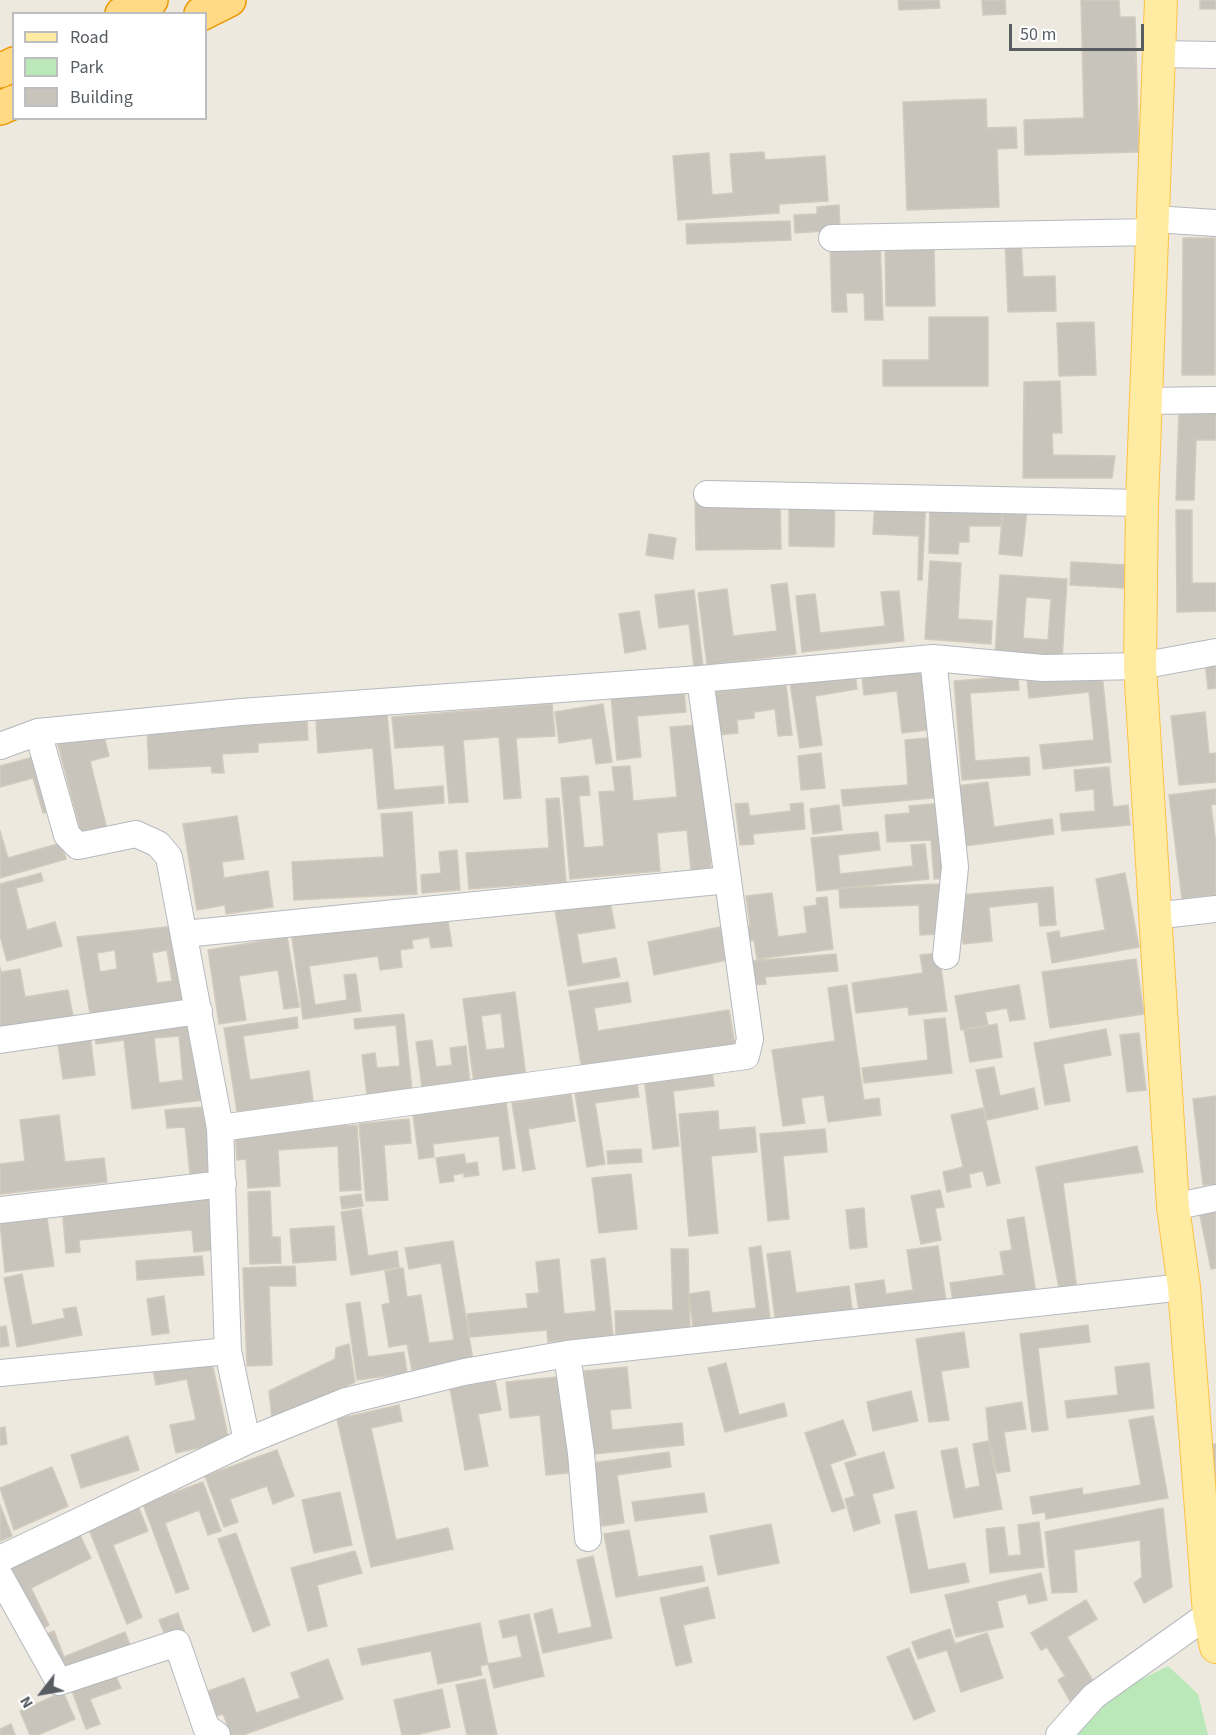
<!DOCTYPE html>
<html>
<head>
<meta charset="utf-8">
<style>
	body { margin:0 }
	#map { position:relative; width:1216px; height:1735px; overflow:hidden; background:#ede9df; font-family:"Source Sans 3",sans-serif }
	canvas { display:block }
	.legend { position:absolute; left:12px; top:12px; width:195px; height:108px; box-sizing:border-box; background:#fff; border:2px solid #bcbec0; margin:0; padding:8px 10px; list-style:none; font-size:18px; color:#585d62 }
	.legend li { display:flex; align-items:center; gap:12px; height:30px }
	.legend b { width:30px; border:2px solid #bcbec0 }
	.north { position:absolute; left:12px; top:1663px; width:60px; height:60px; -webkit-text-stroke:4px #fff; paint-order:stroke; rotate:239deg; font-size:16px; font-weight:700; line-height:24px; text-align:center; color:#585d62 }
	.north::after { content:''; display:block; margin:auto; width:21px; height:27px; background:#585d62; clip-path:polygon(50% 0,100% 100%,50% 72%,0 100%) }
	.scale { position:absolute; left:1009px; top:24px; width:135px; height:27px; box-sizing:border-box; border:3px solid #585d62; border-top:0; padding-left:8px; font-size:18px; line-height:21px; white-space:nowrap; color:#585d62; -webkit-text-stroke:4px #fff; paint-order:stroke }
</style>
</head>
<body>
<div id="map">
<canvas width="1216" height="1735"></canvas>
<ul class="legend">
<li><b style="height:8px;background:#ffeba2"></b>Road</li>
<li><b style="height:16px;background:#bbe8b8"></b>Park</li>
<li><b style="height:16px;background:#c8c4bc"></b>Building</li>
</ul>
<div class="north">N</div>
<div class="scale">50 m</div>
</div>
<script>
const c = document.querySelector('canvas').getContext('2d');
c.lineJoin = 'round';
function fill(path, color) { c.fillStyle = color; c.fill(path, 'evenodd'); }
const toPath = rows => new Path2D(rows.map(r => 'M' + r).join(''));
function trace(path, color, width, dash) { c.strokeStyle = color; c.lineWidth = width; c.lineCap = dash ? 'butt' : 'round'; c.setLineDash(dash || []); c.stroke(path); }
const green = toPath([
	[1168,1666,1198,1694,1208,1735,1077,1735,1109,1700,1136,1682]
]);
const building = toPath([
	[898,0,939,0,940,8,899,10,898,0],
	[982,0,1005,0,1006,14,983,15,982,0],
	[1081,0,1119,0,1120,17,1135,17,1139,152,1025,155,1024,120,1084,118,1081,0],
	[1200,0,1216,0,1216,9,1200,9,1200,0],
	[986,99,987,128,1016,127,1017,148,997,149,999,207,907,210,903,102,986,99],
	[764,152,765,160,825,156,828,201,779,204,779,213,678,220,673,156,709,153,712,195,733,193,730,154,764,152],
	[839,205,840,230,795,233,794,215,817,214,817,207,839,205],
	[790,221,791,240,687,244,686,224,790,221],
	[1183,238,1215,238,1215,375,1182,375,1183,238],
	[1005,239,1021,239,1023,277,1055,276,1056,311,1008,312,1005,239],
	[885,240,934,240,935,306,886,306,885,240],
	[880,241,883,320,865,320,864,293,846,293,847,312,832,312,830,243,880,241],
	[929,317,988,317,988,386,883,386,883,360,929,360,929,317],
	[1094,322,1096,375,1059,376,1057,323,1094,322],
	[1060,381,1062,433,1052,433,1053,455,1115,456,1112,478,1023,478,1024,382,1060,381],
	[1179,410,1216,411,1216,440,1196,440,1194,500,1176,500,1179,410],
	[780,496,781,549,696,550,695,497,780,496],
	[789,496,835,497,834,547,789,546,789,496],
	[875,497,926,499,922,580,918,580,919,536,873,534,875,497],
	[930,500,1003,509,1001,526,969,526,969,542,959,542,958,554,929,553,930,500],
	[1003,509,1027,511,1022,556,999,554,1003,509],
	[1176,510,1192,510,1192,583,1216,583,1216,611,1177,612,1176,510],
	[649,534,676,538,673,559,646,555,649,534],
	[930,561,961,563,958,619,992,621,991,644,925,639,930,561],
	[1071,562,1127,565,1126,588,1070,585,1071,562],
	[1000,575,1067,579,1062,660,995,656,1000,575],
	[1026,597,1051,599,1048,640,1023,638,1026,597],
	[787,583,796,654,707,665,698,593,727,589,733,636,777,631,771,585,787,583],
	[694,590,703,667,694,668,689,624,659,628,655,595,694,590],
	[899,591,904,641,802,652,796,596,815,594,820,633,885,626,881,592,899,591],
	[639,611,646,649,625,653,619,614,639,611],
	[1216,660,1216,688,1208,689,1205,661,1216,660],
	[929,661,937,729,902,733,897,691,864,695,861,669,929,661],
	[854,666,857,689,815,696,822,745,800,748,789,676,854,666],
	[1102,673,1111,762,1043,769,1040,745,1094,740,1089,692,1029,698,1027,680,1102,673],
	[1018,676,1019,690,970,693,975,761,1029,757,1030,775,962,780,954,681,1018,676],
	[786,685,792,735,778,736,775,709,754,712,754,718,737,720,738,733,718,735,713,692,786,685],
	[684,690,686,712,637,716,641,757,617,760,611,696,684,690],
	[552,704,555,736,516,738,521,798,504,799,499,737,463,740,468,802,449,803,444,745,395,748,392,717,552,704],
	[603,704,612,762,596,764,592,738,559,743,555,712,603,704],
	[1205,712,1209,754,1216,753,1216,782,1179,785,1171,716,1205,712],
	[387,714,394,790,443,786,444,803,378,809,373,748,318,753,316,720,387,714],
	[307,721,308,740,258,743,258,752,222,754,224,773,212,773,211,766,149,769,147,731,307,721],
	[698,725,711,868,691,871,687,830,657,833,660,871,570,879,561,778,588,776,590,795,579,796,584,848,604,846,599,792,615,791,612,767,630,766,633,801,677,797,670,727,698,725],
	[102,729,109,756,90,761,107,829,82,836,57,741,102,729],
	[938,737,944,797,843,806,841,790,908,785,905,740,938,737],
	[821,753,825,788,801,790,798,756,821,753],
	[37,756,53,811,43,813,33,778,0,787,0,766,37,756],
	[1109,767,1113,807,1128,805,1130,825,1062,831,1060,814,1095,811,1094,789,1076,791,1074,770,1109,767],
	[988,782,994,827,1052,819,1054,834,965,846,957,786,988,782],
	[1216,789,1216,804,1211,805,1216,845,1216,895,1182,899,1169,795,1216,789],
	[559,798,566,882,469,889,466,853,549,848,546,799,559,798],
	[748,803,750,816,791,811,790,804,803,803,805,829,753,834,754,844,740,845,735,804,748,803],
	[945,803,950,878,934,879,931,840,887,842,885,815,910,813,909,806,945,803],
	[839,805,842,830,813,834,810,809,839,805],
	[412,812,417,894,294,900,292,862,384,857,381,814,412,812],
	[237,816,244,859,222,862,224,878,268,871,273,907,226,914,225,905,197,910,183,824,237,816],
	[0,831,8,858,61,843,66,859,0,878,0,831],
	[878,832,880,850,838,855,840,874,913,866,911,845,925,844,929,879,817,891,811,838,878,832],
	[457,850,460,890,422,893,421,875,441,873,439,852,457,850],
	[41,873,43,881,16,888,27,930,55,922,62,946,7,961,0,936,0,884,41,873],
	[1125,873,1139,947,1052,963,1047,933,1059,931,1060,938,1105,930,1096,879,1125,873],
	[940,884,942,934,920,935,919,905,840,908,839,888,940,884],
	[1053,887,1056,925,1040,926,1038,902,989,907,992,941,963,944,959,895,1053,887],
	[772,893,778,937,807,933,804,907,817,905,816,898,827,897,833,949,757,959,754,940,747,941,745,927,750,926,746,896,772,893],
	[609,895,615,928,577,934,582,964,616,958,620,977,568,986,554,904,609,895],
	[447,915,452,946,431,948,429,937,412,940,413,948,400,950,402,967,380,970,378,956,309,966,315,1005,347,1000,344,975,356,974,361,1011,303,1019,292,937,447,915],
	[176,926,192,1002,90,1014,77,937,176,926],
	[115,950,117,969,100,972,97,953,115,950],
	[167,950,172,981,157,983,152,953,167,950],
	[725,926,732,959,654,975,648,942,725,926],
	[287,937,299,1007,284,1009,278,970,239,976,246,1020,219,1024,208,950,287,937],
	[939,953,947,1011,909,1015,908,1007,856,1013,852,983,923,973,920,955,939,953],
	[836,954,838,971,765,977,766,984,752,985,750,961,836,954],
	[1136,959,1144,1014,1050,1028,1042,972,1136,959],
	[0,968,1,972,20,969,25,997,68,990,73,1016,0,1028,0,968],
	[628,982,631,1002,594,1008,598,1031,729,1010,735,1045,582,1070,569,991,628,982],
	[847,985,864,1100,879,1098,881,1115,828,1122,824,1095,801,1098,805,1123,783,1126,772,1050,835,1041,828,988,847,985],
	[1019,985,1025,1019,1010,1021,1007,1008,985,1012,988,1025,961,1030,955,996,1019,985],
	[515,992,526,1077,474,1084,463,999,515,992],
	[501,1013,505,1048,486,1050,481,1016,501,1013],
	[404,1014,412,1090,367,1095,362,1055,375,1053,377,1068,400,1066,396,1025,355,1029,354,1019,404,1014],
	[194,1017,204,1100,132,1109,124,1040,96,1044,94,1029,194,1017],
	[179,1036,183,1080,159,1083,154,1038,179,1036],
	[297,1017,298,1028,243,1036,250,1080,309,1071,313,1101,237,1112,224,1028,297,1017],
	[945,1018,952,1073,864,1083,862,1068,928,1060,924,1020,945,1018],
	[997,1024,1002,1057,970,1062,964,1030,997,1024],
	[1106,1029,1111,1055,1063,1064,1070,1101,1045,1105,1034,1043,1106,1029],
	[1139,1033,1146,1090,1127,1092,1120,1035,1139,1033],
	[90,1034,95,1075,63,1079,57,1038,90,1034],
	[432,1040,436,1067,452,1065,450,1048,466,1046,470,1083,422,1088,416,1042,432,1040],
	[994,1067,1000,1096,1034,1088,1038,1109,987,1120,976,1070,994,1067],
	[712,1070,714,1086,673,1091,679,1146,653,1149,644,1078,712,1070],
	[637,1083,639,1097,595,1103,605,1164,587,1167,575,1093,637,1083],
	[571,1094,575,1121,528,1129,535,1169,523,1171,512,1103,571,1094],
	[1216,1096,1216,1184,1203,1185,1193,1099,1216,1096],
	[506,1102,515,1168,503,1170,499,1136,433,1144,434,1157,419,1159,413,1115,506,1102],
	[204,1107,210,1172,190,1174,185,1127,167,1128,165,1110,204,1107],
	[983,1108,1000,1183,987,1186,983,1171,969,1174,971,1187,947,1192,943,1172,963,1167,951,1115,983,1108],
	[718,1111,719,1130,755,1127,757,1152,711,1156,718,1233,689,1236,679,1114,718,1111],
	[59,1115,65,1162,104,1158,107,1182,0,1194,0,1164,25,1161,20,1120,59,1115],
	[409,1119,411,1143,384,1145,388,1200,366,1201,359,1124,409,1119],
	[357,1125,361,1190,340,1191,338,1146,278,1150,280,1186,248,1188,246,1159,237,1160,235,1132,357,1125],
	[825,1129,827,1152,783,1156,789,1219,768,1221,760,1134,825,1129],
	[1137,1146,1143,1172,1063,1183,1077,1290,1060,1293,1036,1167,1137,1146],
	[641,1149,642,1162,608,1164,607,1151,641,1149],
	[464,1154,466,1164,477,1162,479,1175,464,1177,464,1173,453,1175,454,1181,440,1183,436,1158,464,1154],
	[631,1174,637,1229,599,1233,592,1178,631,1174],
	[940,1190,944,1207,935,1208,941,1240,921,1244,911,1196,940,1190],
	[270,1191,272,1237,280,1237,281,1263,250,1264,248,1192,270,1191],
	[361,1194,363,1206,342,1209,340,1197,361,1194],
	[209,1195,213,1250,194,1252,192,1230,79,1240,80,1252,66,1253,62,1207,209,1195],
	[1216,1207,1216,1268,1211,1269,1199,1211,1216,1207],
	[864,1208,867,1247,850,1249,846,1210,864,1208],
	[361,1209,368,1256,397,1251,399,1267,351,1275,341,1212,361,1209],
	[1024,1217,1036,1294,954,1307,950,1283,1004,1275,1000,1252,1012,1250,1007,1220,1024,1217],
	[47,1218,54,1266,5,1272,0,1223,47,1218],
	[334,1226,336,1260,293,1263,290,1229,334,1226],
	[453,1241,473,1360,412,1370,407,1344,389,1347,382,1305,390,1303,385,1271,403,1268,407,1297,421,1295,429,1343,454,1340,441,1263,409,1269,405,1248,453,1241],
	[761,1246,771,1326,694,1336,689,1294,709,1291,712,1313,756,1308,749,1248,761,1246],
	[938,1246,947,1308,860,1320,855,1284,884,1280,886,1294,913,1290,907,1250,938,1246],
	[671,1249,688,1249,690,1336,616,1338,615,1311,673,1310,671,1249],
	[790,1251,796,1293,849,1286,853,1316,776,1326,767,1254,790,1251],
	[202,1256,204,1275,137,1280,136,1261,202,1256],
	[605,1258,613,1336,548,1342,547,1330,470,1337,467,1314,528,1308,526,1294,539,1293,536,1262,559,1259,564,1314,596,1311,591,1260,605,1258],
	[295,1266,296,1286,269,1286,272,1365,247,1366,243,1268,295,1266],
	[22,1274,32,1325,65,1318,63,1309,76,1307,82,1335,17,1347,4,1278,22,1274],
	[164,1296,169,1333,152,1335,147,1299,164,1296],
	[360,1302,368,1357,404,1352,407,1373,357,1380,346,1304,360,1302],
	[1088,1325,1090,1342,1038,1348,1048,1430,1032,1432,1020,1334,1088,1325],
	[6,1326,9,1346,0,1347,0,1327,6,1326],
	[964,1332,969,1367,941,1371,949,1420,929,1422,916,1339,964,1332],
	[349,1344,355,1382,272,1419,269,1391,335,1359,336,1348,349,1344],
	[211,1358,229,1441,176,1453,170,1425,196,1420,187,1379,156,1385,153,1370,211,1358],
	[726,1363,739,1415,784,1403,787,1416,725,1432,708,1368,726,1363],
	[1149,1363,1154,1408,1067,1418,1065,1401,1118,1395,1115,1367,1149,1363],
	[627,1367,631,1408,610,1410,612,1430,682,1423,684,1445,594,1454,584,1371,627,1367],
	[568,1376,578,1472,546,1475,540,1415,510,1418,506,1382,568,1376],
	[495,1380,501,1410,478,1414,488,1466,465,1470,450,1388,495,1380],
	[911,1391,918,1421,873,1431,867,1402,911,1391],
	[1022,1402,1026,1429,1004,1432,1010,1471,997,1473,989,1441,986,1408,1022,1402],
	[399,1405,402,1421,371,1428,396,1540,448,1528,453,1549,371,1567,337,1419,399,1405],
	[1153,1416,1168,1498,1046,1519,1045,1512,1033,1514,1030,1497,1082,1488,1083,1495,1141,1485,1129,1420,1153,1416],
	[843,1420,856,1455,830,1464,845,1508,832,1512,805,1433,843,1420],
	[5,1427,7,1444,0,1445,0,1428,5,1427],
	[128,1436,139,1470,81,1488,71,1455,128,1436],
	[989,1441,1002,1509,954,1518,941,1451,957,1448,965,1489,980,1486,973,1444,989,1441],
	[1207,1444,1216,1444,1216,1510,1207,1444],
	[277,1450,294,1496,273,1504,267,1486,230,1499,238,1522,224,1527,205,1476,277,1450],
	[669,1452,671,1467,617,1475,624,1523,602,1526,592,1463,669,1452],
	[884,1452,894,1488,872,1494,880,1523,854,1531,845,1499,855,1496,845,1463,884,1452],
	[52,1467,68,1506,14,1530,0,1488,52,1467],
	[203,1482,221,1531,208,1535,199,1510,165,1523,189,1589,176,1593,143,1504,203,1482],
	[340,1492,352,1545,314,1553,302,1500,340,1492],
	[704,1493,707,1512,635,1521,632,1502,704,1493],
	[0,1505,12,1536,0,1541,0,1505],
	[138,1506,148,1531,113,1545,142,1617,127,1624,88,1527,138,1506],
	[1163,1508,1172,1587,1144,1603,1134,1583,1142,1577,1140,1540,1074,1550,1077,1592,1052,1593,1045,1532,1163,1508],
	[916,1511,928,1570,965,1563,969,1582,911,1593,895,1515,916,1511],
	[1039,1522,1044,1567,990,1573,986,1529,1004,1527,1008,1556,1021,1555,1018,1525,1039,1522],
	[771,1524,779,1563,718,1575,710,1536,771,1524],
	[629,1530,638,1577,702,1566,705,1581,616,1597,604,1534,629,1530],
	[78,1531,91,1558,31,1588,49,1625,35,1632,3,1569,78,1531],
	[236,1533,270,1625,253,1632,218,1539,236,1533],
	[355,1551,362,1573,317,1585,327,1626,308,1631,291,1568,355,1551],
	[593,1556,612,1638,543,1653,534,1614,552,1609,558,1634,592,1627,577,1560,593,1556],
	[1041,1573,1047,1600,1029,1604,1026,1594,997,1601,1003,1627,956,1637,945,1595,1041,1573],
	[708,1587,715,1618,683,1625,692,1662,676,1666,660,1598,708,1587],
	[1086,1600,1097,1619,1067,1637,1096,1686,1070,1701,1058,1680,1065,1676,1047,1647,1041,1650,1031,1633,1086,1600],
	[178,1613,185,1633,167,1640,159,1620,178,1613],
	[529,1614,544,1676,494,1688,488,1664,522,1657,517,1635,503,1638,499,1621,529,1614],
	[480,1623,488,1664,480,1666,482,1675,438,1684,431,1651,362,1665,358,1649,480,1623],
	[950,1629,955,1644,987,1633,1003,1678,961,1692,947,1650,918,1659,912,1642,950,1629],
	[54,1631,64,1657,125,1632,132,1650,58,1674,42,1636,54,1631],
	[909,1648,935,1711,914,1720,887,1657,909,1648],
	[328,1659,343,1699,243,1735,231,1735,223,1714,213,1717,203,1693,244,1678,256,1713,300,1698,291,1673,328,1659],
	[113,1669,121,1688,90,1699,100,1724,86,1729,70,1685,113,1669],
	[485,1679,497,1735,467,1735,456,1685,485,1679],
	[442,1689,450,1727,416,1735,402,1735,394,1700,442,1689],
	[63,1692,75,1719,38,1735,30,1735,20,1711,63,1692],
	[11,1724,15,1735,0,1735,0,1729,11,1724]
]);
const minor = toPath([
	[1160,54,1216,55],
	[1154,219,1216,223],
	[832,238,1154,232],
	[1147,401,1216,400],
	[707,494,1142,503],
	[933,658,955,867,946,956],
	[38,732,67,835,78,846,136,834,158,844,169,857,220,1128,228,1351,247,1441],
	[0,746,38,732,241,712,700,679,933,658,1043,668,1140,666,1216,652],
	[1154,916,1216,909],
	[184,934,728,880],
	[0,1040,199,1011],
	[220,1128,746,1056,750,1039,700,679],
	[1173,1207,1216,1198],
	[0,1210,223,1184],
	[567,1354,581,1453,588,1538],
	[0,1373,228,1351],
	[0,1559,247,1441,346,1401,464,1372,567,1354,1184,1287],
	[0,1576,59,1682,177,1643,206,1727,217,1735],
	[1059,1735,1094,1696,1209,1614]
]);
const major = toPath([
	[1161,0,1142,503,1140,666,1173,1207,1184,1287,1209,1614,1216,1647]
]);
const highway = toPath([
	[122,14,151,0],
	[201,14,229,0],
	[0,71,14,64],
	[0,108,14,102]
]);
fill(green, '#bbe8b8');
fill(building, '#c8c4bc');
trace(building, '#d2cabd', 1.5);
trace(minor, '#b5b9be', 28);
trace(major, '#fec147', 34);
trace(highway, '#ec9600', 36);
trace(minor, '#fff', 26);
trace(major, '#ffeba2', 32);
trace(highway, '#ffd984', 33);
</script>
</body>
</html>
